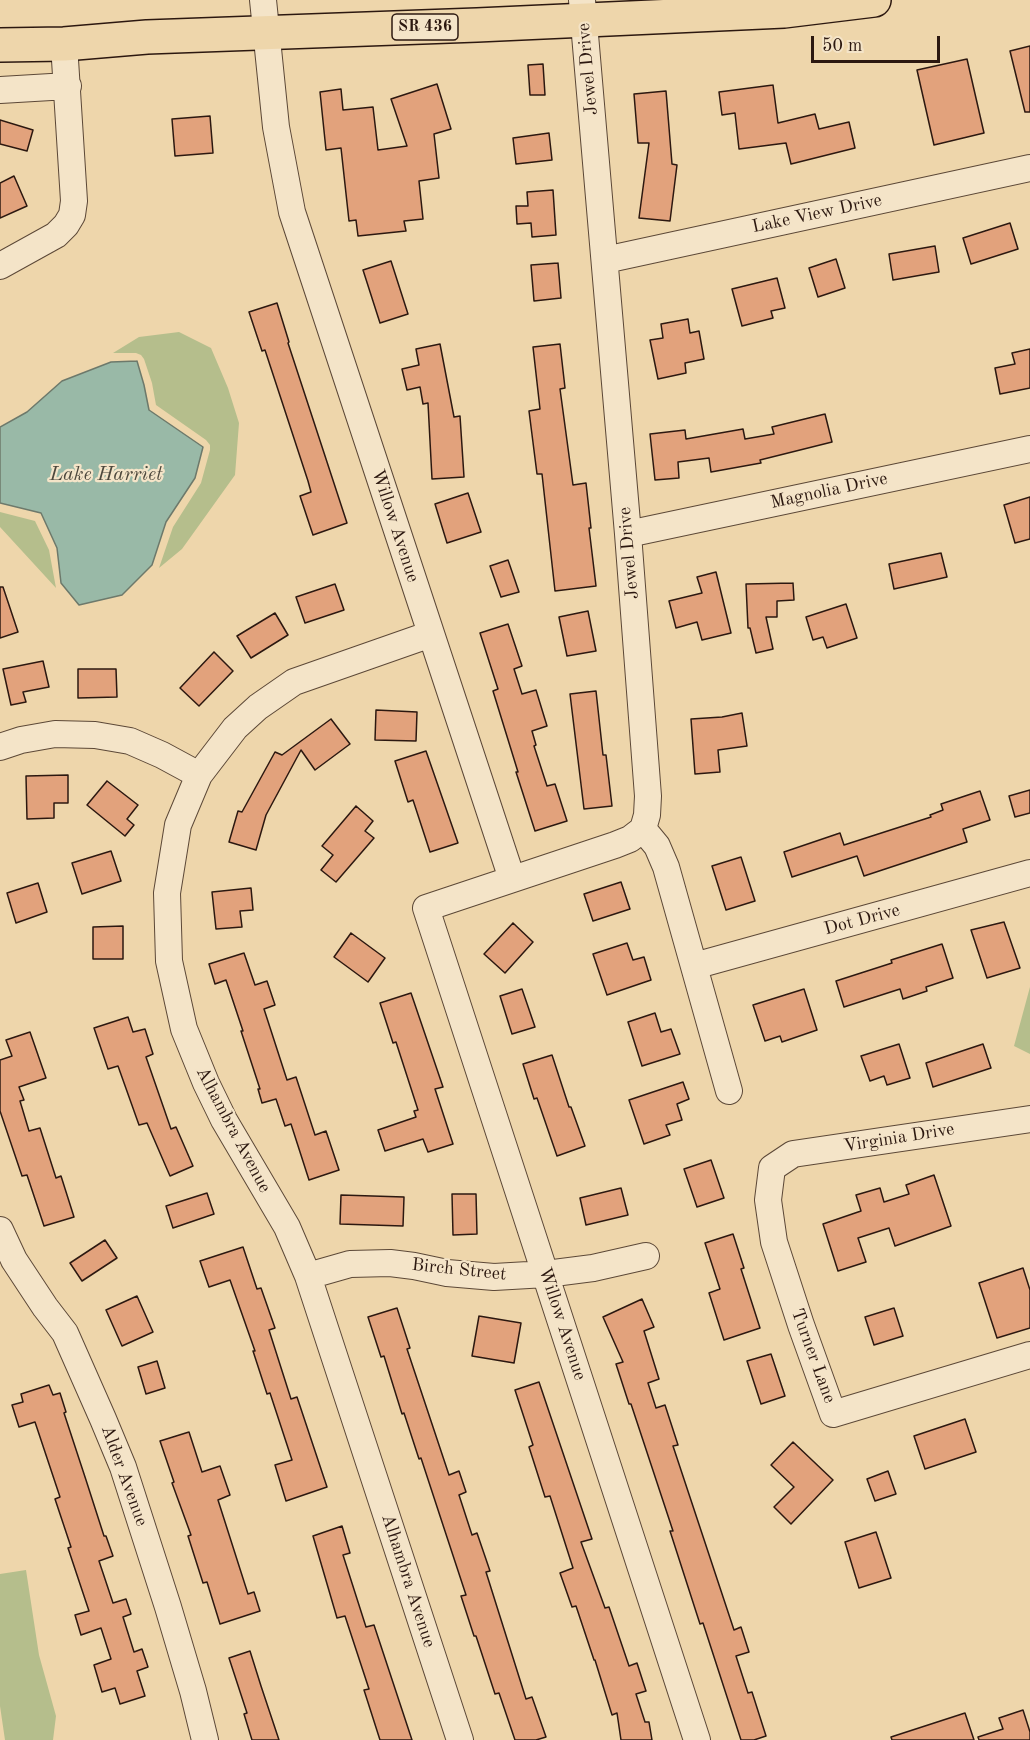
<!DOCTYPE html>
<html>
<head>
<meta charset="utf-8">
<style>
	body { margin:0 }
	#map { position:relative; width:1030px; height:1740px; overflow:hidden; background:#eed6ab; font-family:"Old Standard TT",serif }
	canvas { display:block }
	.scale { position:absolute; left:811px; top:36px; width:129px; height:27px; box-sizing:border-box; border:3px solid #2c1810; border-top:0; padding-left:8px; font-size:18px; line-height:21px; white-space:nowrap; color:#2c1810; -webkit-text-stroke:4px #f4e4c8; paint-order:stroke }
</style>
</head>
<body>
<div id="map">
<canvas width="1030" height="1740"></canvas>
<div class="scale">50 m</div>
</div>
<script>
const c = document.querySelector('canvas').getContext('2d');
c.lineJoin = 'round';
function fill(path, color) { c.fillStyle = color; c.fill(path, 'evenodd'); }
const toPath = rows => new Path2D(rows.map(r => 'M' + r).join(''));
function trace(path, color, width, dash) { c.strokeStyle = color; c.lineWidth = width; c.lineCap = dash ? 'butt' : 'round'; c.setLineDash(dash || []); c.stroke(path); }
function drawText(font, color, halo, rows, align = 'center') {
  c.font = font + ' "Old Standard TT",serif'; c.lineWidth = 4.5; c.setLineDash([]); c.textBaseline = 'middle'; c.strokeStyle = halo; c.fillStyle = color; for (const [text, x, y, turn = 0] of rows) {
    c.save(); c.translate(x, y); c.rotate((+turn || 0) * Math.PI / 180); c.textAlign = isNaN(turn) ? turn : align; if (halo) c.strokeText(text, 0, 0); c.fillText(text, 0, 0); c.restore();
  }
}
const green = toPath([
	[179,332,211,348,228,388,239,423,235,475,182,549,159,568,173,527,201,483,210,450,210,445,206,440,156,405,152,383,144,359,141,355,136,353,113,353,139,337],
	[0,512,35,521,49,550,56,588,0,527],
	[1030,987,1030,1054,1014,1046],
	[26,1570,39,1655,56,1716,53,1740,5,1740,0,1706,0,1574]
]);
const water = toPath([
	[137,361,144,385,149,410,203,447,195,478,166,522,152,565,122,595,79,605,61,583,57,548,41,513,0,503,0,427,27,412,62,381,111,362,137,361]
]);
const building = toPath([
	[1030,46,1030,112,1025,112,1010,51,1030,46],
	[967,59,984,133,934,145,917,70,967,59],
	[543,64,545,95,530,95,528,65,543,64],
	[437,84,451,129,434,134,439,178,419,181,423,219,404,221,406,231,358,236,356,220,349,221,341,148,326,150,320,92,341,89,343,110,373,107,378,150,407,146,391,99,437,84],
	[773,85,778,123,815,114,819,129,849,122,855,148,791,164,786,143,739,149,735,113,722,115,719,92,773,85],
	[666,91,672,164,677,165,670,221,639,218,649,143,638,143,634,94,666,91],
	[210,116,213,153,175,156,172,119,210,116],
	[0,120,33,130,27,151,0,144,0,120],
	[549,133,552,160,516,164,513,138,549,133],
	[14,176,27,206,0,218,0,183,14,176],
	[553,190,556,235,532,237,531,223,517,224,516,206,528,206,527,192,553,190],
	[1010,223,1018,249,971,264,963,238,1010,223],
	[935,246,939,272,893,280,889,254,935,246],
	[836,259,845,288,818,297,809,268,836,259],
	[391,261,408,314,380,323,363,270,391,261],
	[558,263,561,298,534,301,531,265,558,263],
	[777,278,785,308,771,311,773,318,742,326,732,289,777,278],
	[277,303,289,342,288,343,347,523,313,535,300,496,311,492,308,481,265,350,262,351,249,312,277,303],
	[688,319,690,333,699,331,704,359,685,363,686,373,658,379,650,340,663,338,661,324,688,319],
	[440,344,454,417,460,416,464,477,432,479,428,403,423,404,420,387,407,390,402,369,419,365,416,349,440,344],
	[560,344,565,388,560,389,573,485,586,483,591,528,589,528,596,586,555,591,542,474,537,474,529,411,540,409,533,347,560,344],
	[1030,349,1030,388,1000,394,995,368,1015,364,1012,353,1030,349],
	[825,414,832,442,760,460,761,463,711,472,709,458,678,462,679,478,655,480,650,434,685,430,686,439,743,429,745,439,774,434,772,427,825,414],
	[468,493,481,532,447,543,435,504,468,493],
	[1030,497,1030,539,1015,543,1004,505,1030,497],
	[941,553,947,577,894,589,889,564,941,553],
	[508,560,519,592,501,597,490,566,508,560],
	[716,572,731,633,702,640,697,622,676,628,669,601,702,593,697,577,716,572],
	[793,583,794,600,777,601,777,617,766,617,773,649,756,653,750,628,748,628,746,584,793,583],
	[335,584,344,610,305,623,296,597,335,584],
	[0,587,3,587,18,632,0,638,0,587],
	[846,604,857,638,827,648,823,637,813,640,806,617,846,604],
	[588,611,596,651,567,656,559,617,588,611],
	[275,613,288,635,251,658,237,636,275,613],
	[508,624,522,666,514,669,522,694,536,690,547,726,532,731,536,745,534,746,547,786,555,784,567,821,535,831,516,772,518,772,493,691,498,689,480,633,508,624],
	[214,652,233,671,199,706,180,688,214,652],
	[43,661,49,687,23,692,26,702,11,705,3,669,43,661],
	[78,669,116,669,117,697,78,698,78,669],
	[596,691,603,755,606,755,612,806,584,809,570,694,596,691],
	[376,710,417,712,416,741,375,740,376,710],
	[742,713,747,746,718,750,720,772,695,774,691,719,722,717,742,713],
	[331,719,350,744,315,770,301,750,266,815,256,850,229,842,238,811,242,812,275,752,282,755,331,719],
	[426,751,458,843,430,852,413,800,408,802,395,761,426,751],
	[68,775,68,803,54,803,54,818,27,819,26,776,68,775],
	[107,781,138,805,127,819,134,825,125,836,87,805,107,781],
	[1030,790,1030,813,1015,817,1009,796,1030,790],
	[980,791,990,820,963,829,967,842,864,876,857,856,792,877,784,852,840,833,844,845,931,817,930,815,943,810,941,804,980,791],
	[356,806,373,821,365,831,374,838,336,882,321,870,333,855,322,846,356,806],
	[111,851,121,881,82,894,72,863,111,851],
	[741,857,755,901,726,910,712,866,741,857],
	[621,882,630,909,593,921,584,894,621,882],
	[38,883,47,912,16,923,7,893,38,883],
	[251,888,253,910,240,911,242,927,216,929,212,892,251,888],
	[1004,922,1020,968,987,978,971,930,1004,922],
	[513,923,533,942,505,973,484,954,513,923],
	[123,926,123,959,93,959,93,927,123,926],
	[351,933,385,958,368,982,334,957,351,933],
	[627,943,633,960,644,957,651,980,607,995,593,954,627,943],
	[942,944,953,978,926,987,927,991,903,999,900,989,844,1007,836,981,892,963,891,960,942,944],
	[244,953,255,985,267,981,275,1005,264,1009,287,1080,296,1077,315,1135,326,1131,339,1170,309,1180,291,1124,285,1126,276,1099,262,1103,258,1089,260,1089,241,1031,243,1031,226,980,215,984,209,964,244,953],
	[522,989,535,1027,512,1034,500,996,522,989],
	[804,989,817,1030,782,1042,780,1036,765,1041,753,1005,804,989],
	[411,993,443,1087,435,1089,453,1144,428,1152,423,1139,385,1151,378,1130,416,1117,414,1111,418,1110,396,1042,393,1043,380,1003,411,993],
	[655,1013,661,1032,671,1029,680,1054,642,1066,628,1022,655,1013],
	[128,1017,133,1032,145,1029,153,1054,146,1057,171,1129,176,1127,193,1166,170,1176,147,1123,139,1125,118,1066,108,1069,94,1028,128,1017],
	[30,1032,46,1078,19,1087,24,1100,20,1101,29,1131,40,1128,56,1178,61,1176,74,1217,44,1226,27,1175,22,1176,0,1111,0,1060,12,1056,6,1040,30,1032],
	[899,1044,910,1078,887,1085,884,1076,870,1081,861,1056,899,1044],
	[983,1044,991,1068,933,1087,926,1063,983,1044],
	[552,1055,569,1107,571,1107,585,1146,557,1156,537,1098,534,1099,523,1064,552,1055],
	[683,1082,689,1099,677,1104,682,1120,666,1125,670,1135,644,1144,629,1100,683,1082],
	[711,1160,724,1198,697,1207,684,1169,711,1160],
	[934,1175,951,1226,895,1246,889,1228,858,1238,866,1262,838,1271,823,1224,861,1211,856,1195,880,1188,884,1202,909,1194,906,1185,934,1175],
	[621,1188,628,1215,586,1225,580,1198,621,1188],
	[207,1193,214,1214,173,1228,166,1206,207,1193],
	[452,1194,476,1194,477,1234,453,1235,452,1194],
	[341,1195,404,1197,403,1226,340,1224,341,1195],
	[733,1234,744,1268,741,1269,760,1328,724,1340,709,1293,720,1289,705,1243,733,1234],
	[105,1240,117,1258,82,1281,70,1263,105,1240],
	[243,1247,257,1289,261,1288,275,1328,269,1330,291,1399,297,1397,327,1487,286,1501,275,1465,292,1460,270,1393,267,1394,253,1351,255,1351,230,1280,209,1287,200,1261,243,1247],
	[1023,1268,1030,1290,1030,1328,997,1338,979,1283,1023,1268],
	[137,1296,153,1332,122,1346,106,1310,137,1296],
	[642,1299,654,1327,644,1331,659,1379,648,1383,656,1408,665,1405,678,1445,673,1446,734,1630,741,1627,749,1652,736,1656,748,1693,752,1692,766,1736,754,1740,741,1740,703,1623,700,1624,670,1531,673,1531,631,1404,629,1404,616,1364,623,1362,603,1317,642,1299],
	[397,1308,410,1348,407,1349,449,1475,459,1471,466,1492,459,1495,472,1535,477,1533,490,1571,486,1572,526,1699,532,1697,546,1737,536,1740,515,1740,499,1693,495,1694,476,1636,474,1636,461,1596,466,1595,441,1519,421,1458,419,1459,404,1413,402,1414,384,1356,381,1357,368,1317,397,1308],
	[894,1308,903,1336,874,1345,865,1317,894,1308],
	[479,1316,521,1323,514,1363,472,1356,479,1316],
	[771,1354,785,1396,761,1404,747,1361,771,1354],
	[157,1361,165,1388,146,1394,138,1367,157,1361],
	[539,1382,592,1539,581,1542,605,1608,609,1607,629,1666,637,1663,646,1691,636,1694,645,1722,649,1722,652,1740,621,1740,617,1713,612,1715,595,1660,594,1660,576,1606,572,1607,560,1573,573,1568,550,1496,545,1497,529,1447,533,1445,515,1390,539,1382],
	[49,1385,53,1395,60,1393,66,1412,64,1413,86,1480,104,1536,106,1536,113,1556,99,1561,113,1603,126,1599,131,1614,123,1617,134,1652,142,1649,148,1667,137,1671,145,1696,120,1704,115,1688,102,1692,94,1665,111,1659,101,1628,81,1635,75,1615,89,1611,68,1548,71,1547,55,1499,60,1497,35,1422,19,1427,12,1405,23,1402,21,1394,49,1385],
	[965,1419,976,1452,925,1469,914,1436,965,1419],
	[189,1432,202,1472,220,1466,230,1495,218,1500,248,1594,254,1592,260,1611,220,1624,207,1582,203,1583,188,1536,191,1535,172,1483,174,1482,160,1441,189,1432],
	[793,1442,833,1480,791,1524,774,1507,794,1487,771,1465,793,1442],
	[888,1471,896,1494,875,1501,867,1479,888,1471],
	[342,1526,350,1553,343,1555,366,1627,374,1625,412,1740,380,1740,364,1690,369,1689,345,1616,337,1618,313,1536,342,1526],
	[876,1532,891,1578,859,1588,845,1542,876,1532],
	[250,1651,261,1686,279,1740,252,1740,244,1714,247,1713,229,1658,250,1651],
	[1023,1710,1030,1732,1030,1740,979,1740,978,1737,1003,1729,999,1718,1023,1710],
	[965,1713,974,1740,892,1740,891,1737,965,1713]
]);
const minor = toPath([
	[263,0,276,127,292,212,512,879],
	[582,0,628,534,648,796,647,815,643,829],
	[0,90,68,86],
	[605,260,1030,168],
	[0,266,56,235,66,225,72,215,74,201,64,44],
	[628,534,1030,449],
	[431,634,294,682,258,707,235,728,199,775,178,825,167,893,169,961,184,1029,206,1083,224,1120,287,1227,308,1276,460,1740],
	[0,747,21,740,55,734,95,735,130,741,162,755,199,775],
	[643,829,630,839,615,845,426,908,697,1740],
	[643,829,657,846,666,867,729,1091],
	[694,966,1030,873],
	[1030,1119,793,1154,772,1168,768,1200,774,1242,801,1325,833,1414,1030,1355],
	[0,1230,14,1260,45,1307,65,1333,103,1419,123,1467,168,1607,193,1691,205,1740],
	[308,1276,350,1264,390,1263,414,1266,447,1273,494,1277,546,1274,593,1268,646,1256]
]);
const major = toPath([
	[0,45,64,44,147,37,477,25,784,11,874,0]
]);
const shields = [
	[425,27,66]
];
const shieldNames = [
	["SR 436",425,27]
];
const streetNames = [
	["Jewel Drive",588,69,-95],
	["Lake View Drive",817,214,-12],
	["Magnolia Drive",829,491,-12],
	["Willow Avenue",395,526,72],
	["Jewel Drive",629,553,-95],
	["Dot Drive",862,920,-15],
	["Alhambra Avenue",233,1130,62],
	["Virginia Drive",899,1138,-9],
	["Birch Street",459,1270,6],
	["Willow Avenue",562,1324,72],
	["Turner Lane",813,1356,70],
	["Alder Avenue",124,1476,70],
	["Alhambra Avenue",408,1581,72]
];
const waterNames = [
	["Lake Harriet",106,475]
];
fill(green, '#b5be8c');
fill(water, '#99b9a7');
trace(water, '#6d796b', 1.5);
fill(building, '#e2a27c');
trace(building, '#2c1810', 1.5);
trace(minor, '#5c4837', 28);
trace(major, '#2c1810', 36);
trace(minor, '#f4e4c8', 26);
trace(major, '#eed6ab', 33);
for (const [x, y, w] of shields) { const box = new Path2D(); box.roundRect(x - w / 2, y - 13, w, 26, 4.5); c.fillStyle = '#f4e4c8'; c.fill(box); trace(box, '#2c1810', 1.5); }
drawText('bold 16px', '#2c1810', null, shieldNames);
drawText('18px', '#2c1810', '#f4e4c8', streetNames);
drawText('italic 20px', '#4d483d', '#f4e4c8', waterNames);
</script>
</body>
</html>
